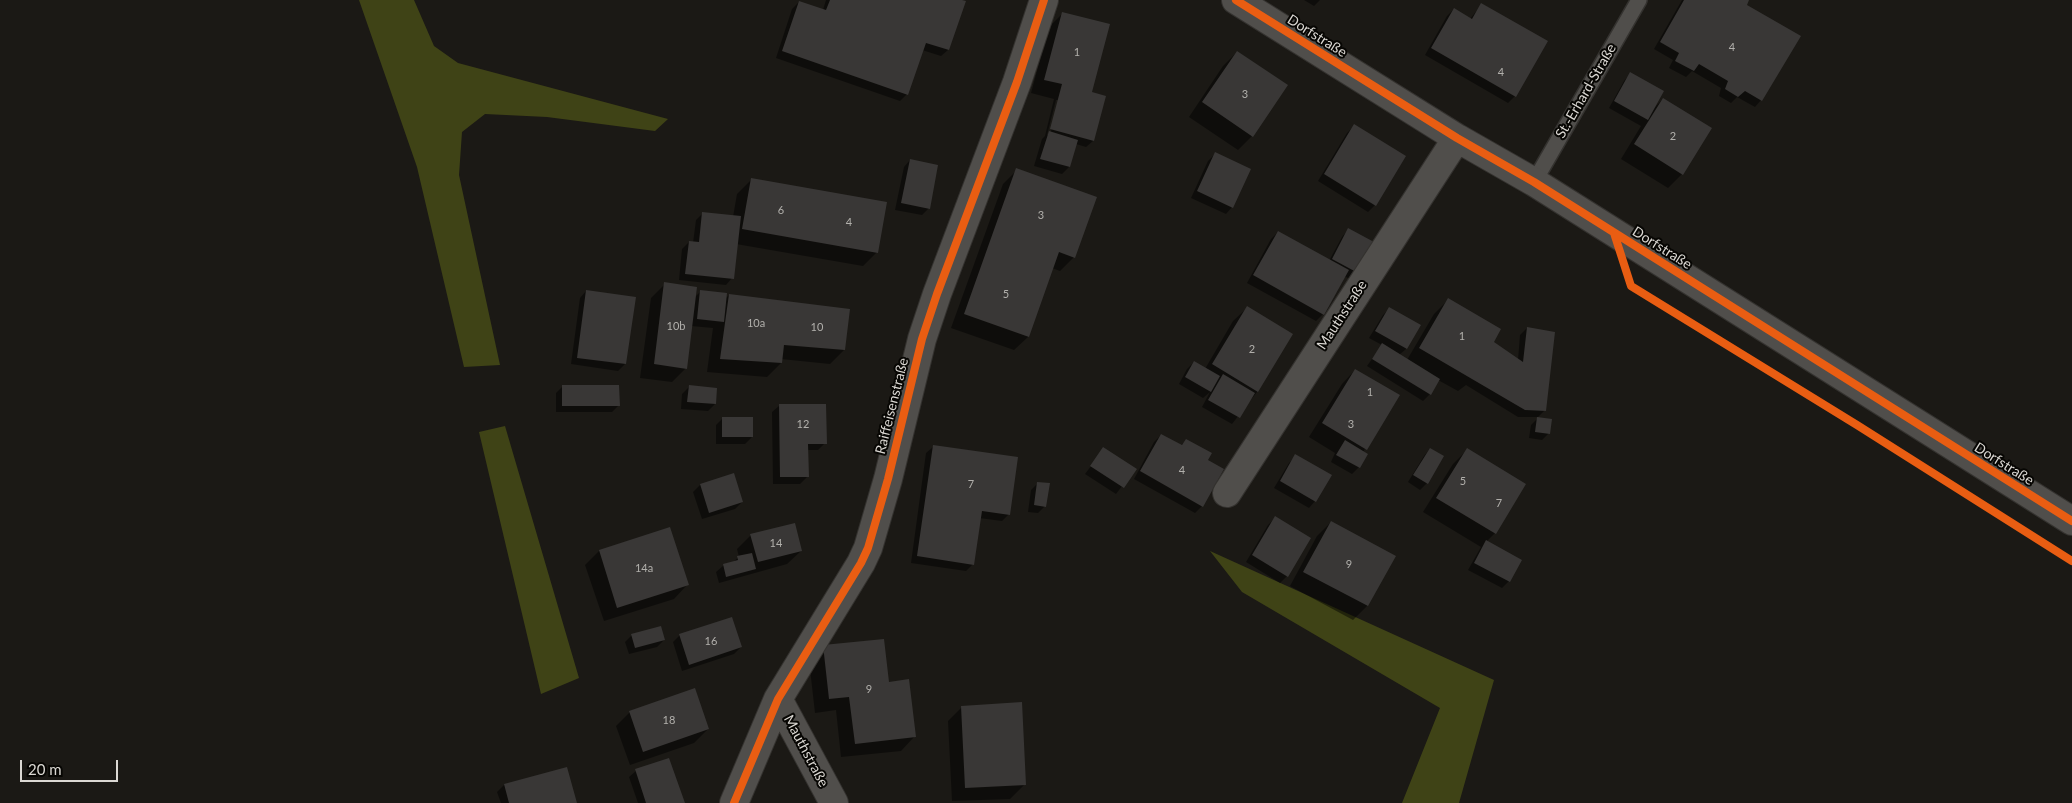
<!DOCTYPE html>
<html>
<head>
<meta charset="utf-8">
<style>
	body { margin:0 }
	#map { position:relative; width:2072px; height:803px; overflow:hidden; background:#1b1915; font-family:Lato,sans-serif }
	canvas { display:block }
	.scale { position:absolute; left:20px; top:760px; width:98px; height:22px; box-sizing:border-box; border:2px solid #dbd8d3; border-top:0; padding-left:6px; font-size:15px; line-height:18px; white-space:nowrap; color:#dbd8d3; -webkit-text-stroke:4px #070603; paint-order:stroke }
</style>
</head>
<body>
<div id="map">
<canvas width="2072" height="803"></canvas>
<div class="scale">20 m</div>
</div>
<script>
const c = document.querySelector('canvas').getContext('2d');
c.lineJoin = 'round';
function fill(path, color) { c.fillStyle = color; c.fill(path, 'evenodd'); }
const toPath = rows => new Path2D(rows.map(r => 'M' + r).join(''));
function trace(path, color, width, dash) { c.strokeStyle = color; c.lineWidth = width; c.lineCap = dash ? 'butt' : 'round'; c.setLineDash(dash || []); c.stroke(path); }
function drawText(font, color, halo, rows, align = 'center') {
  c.font = font + ' Lato,sans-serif'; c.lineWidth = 4; c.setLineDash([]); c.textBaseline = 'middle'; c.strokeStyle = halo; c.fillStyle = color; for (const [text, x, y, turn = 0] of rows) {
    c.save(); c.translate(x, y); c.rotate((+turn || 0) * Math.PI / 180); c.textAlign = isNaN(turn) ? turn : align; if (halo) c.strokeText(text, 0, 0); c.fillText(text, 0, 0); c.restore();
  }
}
const forest = toPath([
	[359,0,414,0,434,46,458,63,668,119,655,131,547,117,485,114,462,132,459,175,500,365,464,367,417,167],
	[505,426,579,678,541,694,479,432],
	[1210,551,1494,680,1459,803,1402,803,1440,708,1242,592]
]);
const shadow = toPath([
	[826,0,958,0,948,50,941,56,922,50,907,94,900,101,776,58,792,9,799,2,823,10],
	[1304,0,1320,0,1314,6],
	[1682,0,1748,0,1745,5,1761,100,1755,107,1737,97,1731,103,1719,96,1721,88,1692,71,1686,77,1669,68,1673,60,1654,49],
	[1482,4,1546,42,1515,96,1508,103,1425,55,1447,16,1454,9,1470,19],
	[1063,13,1090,93,1093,141,1086,147,1076,144,1069,167,1062,174,1034,166,1042,139,1045,136,1054,99,1031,93,1049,27],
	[1056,100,1059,100,1050,135,1047,135],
	[1237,52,1252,136,1238,150,1189,117,1223,66],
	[1630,74,1654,108,1663,99,1682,174,1668,188,1621,159,1641,126,1609,108,1624,81],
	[1354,126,1375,205,1368,212,1318,181,1347,133],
	[1215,154,1232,207,1226,214,1191,198,1208,161],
	[910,160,929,208,922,215,895,210,904,167],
	[1017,170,1074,257,1060,271,1052,268,1028,337,1014,350,951,328,1003,184],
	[751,180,877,252,863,266,736,244,732,278,726,285,679,280,682,249,689,242,693,243,696,220,703,213,733,217,737,194],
	[1348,230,1372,243,1350,279,1344,276,1323,314,1316,321,1247,283,1271,239,1278,232,1329,261,1342,237],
	[665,284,695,297,701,291,725,299,729,295,844,350,830,364,781,359,781,363,767,377,707,372,713,328,691,326,686,368,672,382,640,378,651,298],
	[586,291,625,364,618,371,571,364,580,298],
	[1448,300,1489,347,1518,360,1520,335,1527,328,1545,410,1538,417,1518,417,1466,385,1458,391,1438,380,1430,394,1423,401,1367,366,1382,345,1369,338,1383,315,1390,308,1419,326,1406,349,1399,355,1407,360,1434,314],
	[1247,308,1291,335,1257,392,1232,424,1202,407,1210,392,1203,398,1179,384,1187,369,1194,362,1205,369,1233,321],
	[1355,370,1398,396,1363,452,1359,467,1352,474,1331,462,1335,453,1309,437,1342,384],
	[563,386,619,405,612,412,556,412,556,393],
	[689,387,715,404,708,411,681,409,682,394],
	[779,406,825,443,818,450,807,450,807,477,800,484,773,484,772,412],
	[723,418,752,437,745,444,716,444,716,425],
	[1538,418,1549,433,1542,440,1529,438,1531,425],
	[1161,435,1180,446,1186,441,1207,461,1202,506,1195,513,1134,479,1154,442],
	[933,447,1009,514,1002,521,979,518,973,564,966,571,911,563,926,453],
	[1104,449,1135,469,1116,494,1085,474],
	[1430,449,1427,483,1420,490,1408,482,1424,456],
	[1467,450,1524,485,1495,533,1486,542,1520,560,1509,581,1502,588,1468,570,1481,547,1423,512,1453,464],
	[1296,456,1315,501,1309,508,1274,488,1289,463],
	[733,475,742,502,735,509,702,519,693,492,700,485],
	[1038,483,1045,506,1038,513,1028,512,1031,490],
	[1275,518,1287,576,1280,583,1246,562,1268,525],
	[1331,522,1394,556,1367,606,1353,620,1290,586,1317,536],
	[669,529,687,585,674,599,604,621,585,565,599,551],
	[751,535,801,551,787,564,719,583,716,572,723,566,732,563,739,557,737,549],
	[632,635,664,640,657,647,629,654,625,642],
	[680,635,741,647,734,654,682,671,673,642],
	[823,646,888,683,914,737,901,751,841,757,836,710,815,713,809,660],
	[962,707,1024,785,1010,799,952,801,948,721],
	[630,712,708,729,694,743,630,765,616,726],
	[636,771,683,803,638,803,629,777],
	[504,785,576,803,501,803,497,792]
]);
const building = toPath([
	[830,0,962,0,966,1,949,50,926,43,908,95,782,51,799,1,826,10],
	[1684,0,1749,0,1747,5,1801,36,1762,101,1745,91,1738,97,1725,89,1728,81,1699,64,1694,71,1675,61,1679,53,1660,42],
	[1481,3,1548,41,1516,97,1431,48,1454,8,1472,19],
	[1062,12,1110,24,1092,92,1106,96,1094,141,1050,129,1062,84,1044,80],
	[1237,51,1288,85,1253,137,1202,102],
	[1630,72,1664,91,1648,120,1614,101],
	[1663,98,1712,128,1683,175,1634,144],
	[1354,124,1406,156,1376,206,1324,174],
	[1049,131,1078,140,1070,167,1040,159],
	[1215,152,1251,169,1233,208,1197,191],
	[910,159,938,165,930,209,901,203],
	[1016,168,1097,197,1075,258,1059,252,1029,337,964,314],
	[751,178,887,202,878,253,742,229],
	[702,212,741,216,734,279,685,274,689,241,699,242],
	[1348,228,1374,242,1358,273,1332,259],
	[1278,231,1349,270,1324,315,1253,275],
	[664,282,697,287,687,369,654,364],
	[586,290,636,297,626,364,577,358],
	[700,290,727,293,724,322,697,319],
	[729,294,850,309,845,350,784,345,782,363,720,359],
	[1448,298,1501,329,1494,342,1523,362,1527,327,1555,332,1546,411,1525,410,1419,348],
	[1247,306,1293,334,1258,392,1212,364],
	[1389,307,1421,325,1407,349,1375,331],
	[1382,343,1440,379,1431,395,1372,359],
	[1194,361,1220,376,1211,392,1185,377],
	[1355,369,1400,395,1367,450,1322,423],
	[1223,374,1255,393,1240,418,1208,400],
	[562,385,619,385,620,406,562,406],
	[689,385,717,388,716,404,687,402],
	[779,404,826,404,827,444,808,444,809,477,780,477],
	[722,417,753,417,753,437,722,437],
	[1537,417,1552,419,1550,434,1535,432],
	[1161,434,1182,445,1186,439,1212,453,1208,460,1224,469,1203,507,1140,471],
	[1345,440,1368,454,1360,468,1336,455],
	[933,445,1018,457,1010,515,982,511,974,565,917,556],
	[1103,447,1137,469,1124,488,1090,466],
	[1430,448,1444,456,1428,484,1413,475],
	[1467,448,1526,484,1496,534,1436,498],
	[1295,454,1332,475,1316,502,1280,481],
	[734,473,743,502,709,513,700,484],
	[1037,482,1050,483,1046,507,1034,505],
	[1275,516,1311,538,1288,577,1252,555],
	[1331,521,1396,556,1368,606,1303,572],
	[795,523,802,551,758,562,750,534],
	[670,527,689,585,617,608,599,550],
	[1486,540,1522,560,1510,582,1474,563],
	[752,553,756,569,726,577,723,564,738,560,737,556],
	[732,617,742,647,689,665,679,634],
	[661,626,665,640,635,648,631,634],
	[884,639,889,682,909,679,916,737,855,744,849,697,829,699,823,645],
	[695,688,709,729,643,752,629,711],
	[1022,702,1026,785,965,788,961,706],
	[669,758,685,803,646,803,635,769],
	[567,767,577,803,509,803,504,784]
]);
const lane = toPath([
	[1534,182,1639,0]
]);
const street = toPath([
	[1236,0,1457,138,1534,182,2072,521],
	[1227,493,1457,138],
	[778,699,834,803],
	[734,803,778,699,861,563,868,548,888,479,922,339,937,294,1017,82,1044,0]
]);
const cycleway = toPath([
	[1236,0,1457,138,1534,182,2072,521],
	[1614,233,1631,286,1857,425,2072,561],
	[734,803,778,699,861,563,868,548,888,479,922,339,937,294,1017,82,1044,0]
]);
const numberNames = [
	["4",1732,47],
	["1",1077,52],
	["4",1501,72],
	["3",1245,94],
	["2",1673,136],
	["6",781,210],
	["3",1041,215],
	["4",849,222],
	["5",1006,294],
	["10a",756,323],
	["10b",676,326],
	["10",817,327],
	["1",1462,336],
	["2",1252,349],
	["1",1370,392],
	["12",803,424],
	["3",1351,424],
	["4",1182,470],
	["5",1463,481],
	["7",971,484],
	["7",1499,503],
	["14",776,543],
	["9",1349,564],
	["14a",644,568],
	["16",711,641],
	["9",869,689],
	["18",669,720]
];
const streetNames = [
	["Dorfstraße",1317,36,32],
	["St.-Erhard-Straße",1586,91,-60],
	["Dorfstraße",1662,248,32],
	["Mauthstraße",1342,315,-57],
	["Raiffeisenstraße",892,406,-76],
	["Dorfstraße",2004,464,32],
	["Mauthstraße",806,751,62]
];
fill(forest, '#3f4316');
fill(shadow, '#0007');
fill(building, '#393736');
trace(lane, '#34322f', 18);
trace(street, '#34322f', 30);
trace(lane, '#504e4b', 15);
trace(street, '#504e4b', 28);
trace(cycleway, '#e95d12', 8);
drawText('11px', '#b2b0ac', null, numberNames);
drawText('14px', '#dbd8d3', '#070603', streetNames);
</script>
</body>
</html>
